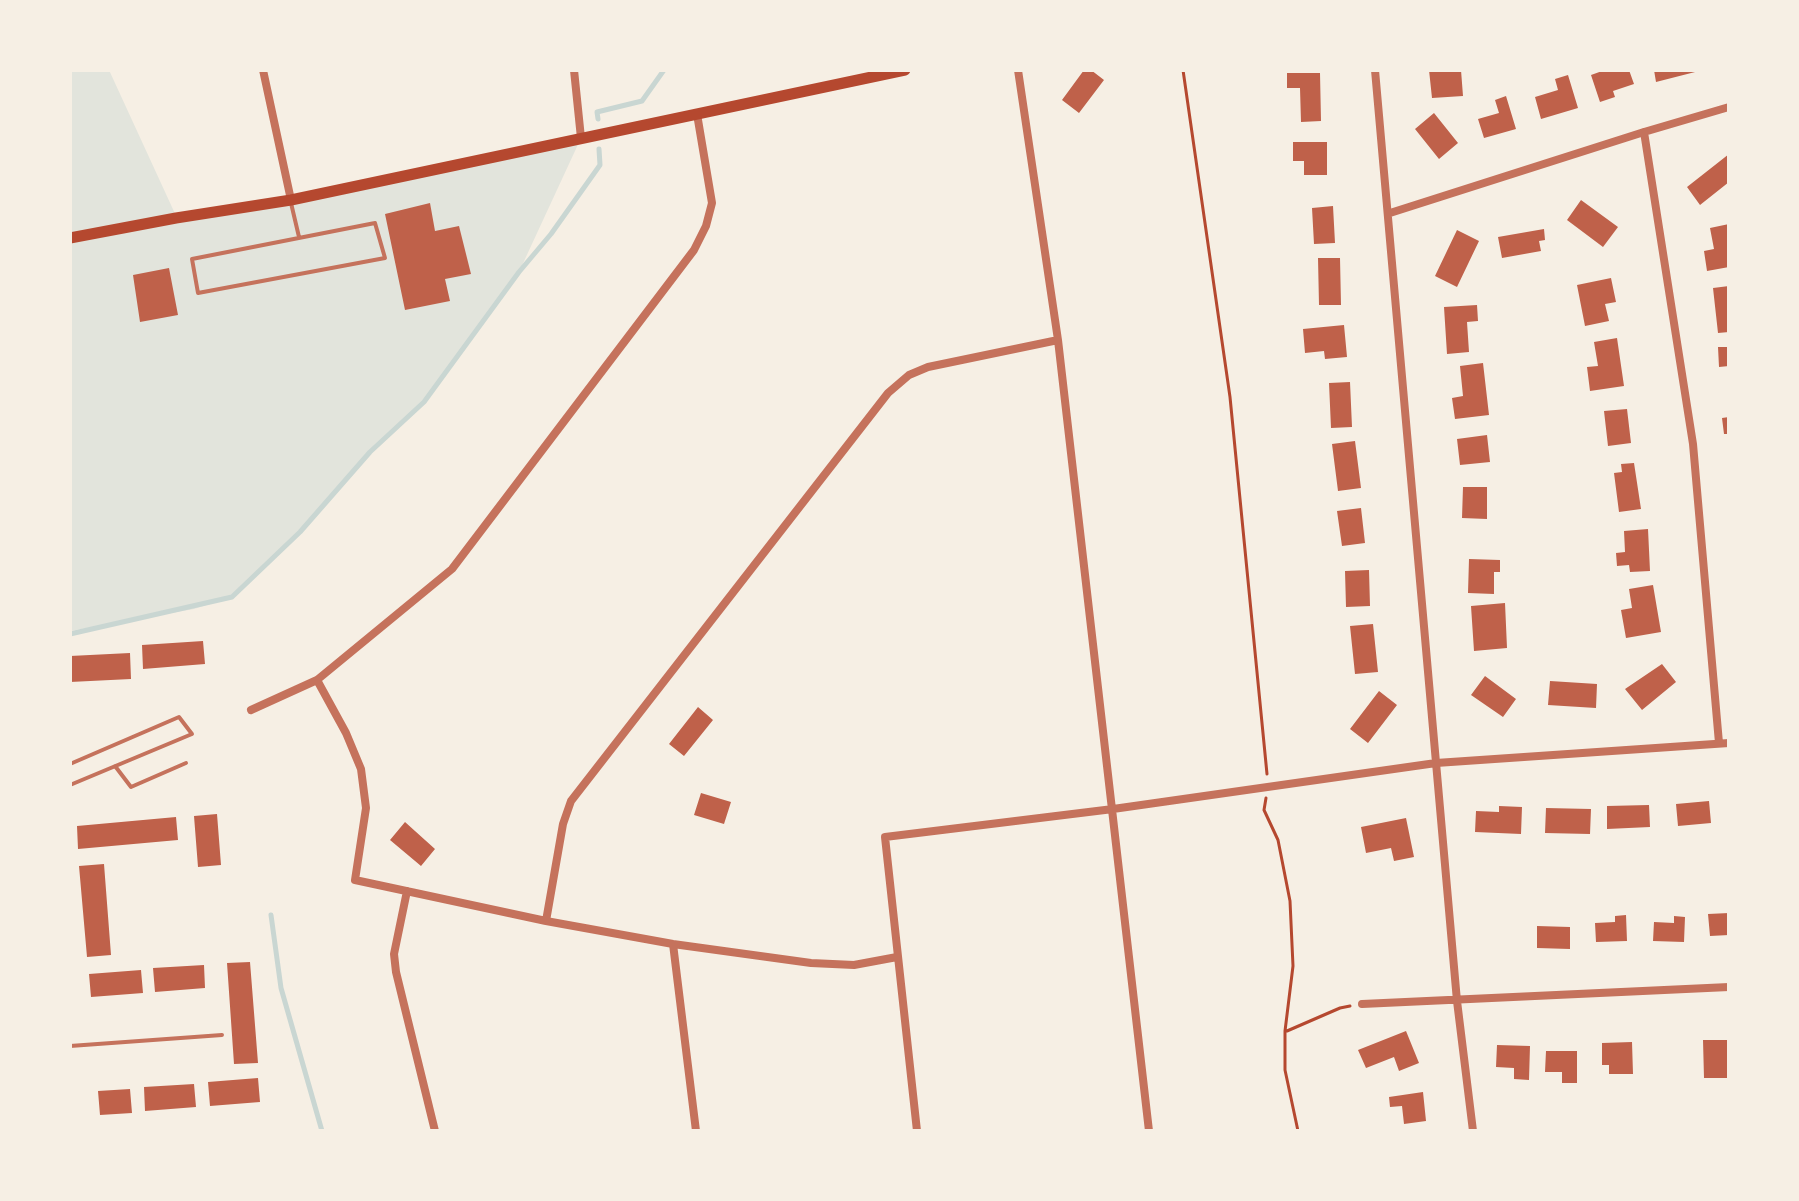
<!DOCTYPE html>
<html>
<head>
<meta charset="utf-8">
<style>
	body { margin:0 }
	#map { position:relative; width:1799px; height:1201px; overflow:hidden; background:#f6efe4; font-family:"Varela Round",sans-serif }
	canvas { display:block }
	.frame { position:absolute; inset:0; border:72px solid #f6efe4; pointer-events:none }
</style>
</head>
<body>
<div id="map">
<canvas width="1799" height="1201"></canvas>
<div class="frame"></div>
</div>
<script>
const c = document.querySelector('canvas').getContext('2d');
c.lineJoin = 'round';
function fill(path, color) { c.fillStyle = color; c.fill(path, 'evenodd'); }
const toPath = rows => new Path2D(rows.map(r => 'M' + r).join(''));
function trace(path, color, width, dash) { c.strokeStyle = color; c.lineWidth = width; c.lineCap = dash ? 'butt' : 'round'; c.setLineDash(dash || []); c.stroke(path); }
const green = toPath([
	[70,70,109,70,177,218,581,138,519,272,424,402,370,452,299,532,232,597,194,609,70,631]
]);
const stream = toPath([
	[598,119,597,112,642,101,664,70],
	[70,634,232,597,300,532,370,452,424,402,519,272,551,234,600,165,599,149],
	[271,915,281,988,322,1131]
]);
const building = toPath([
	[1084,70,1091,70,1104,80,1079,113,1062,100],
	[1429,70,1461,70,1463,96,1432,98],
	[1605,70,1629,70,1634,84,1613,91,1615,97,1600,102,1591,75],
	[1654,70,1699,70,1699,71,1656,82],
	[1287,73,1320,73,1321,121,1301,122,1300,88,1287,88],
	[1568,75,1578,108,1541,119,1535,97,1558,90,1555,79],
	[1506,96,1516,129,1484,138,1478,119,1499,113,1495,100],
	[1434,113,1458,143,1439,159,1415,129],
	[1293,142,1327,142,1327,175,1304,175,1304,161,1293,161],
	[1729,154,1729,182,1700,205,1687,187],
	[1581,200,1618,227,1603,247,1567,220],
	[430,203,435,231,459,226,471,274,445,279,450,301,405,310,385,214],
	[1333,206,1335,243,1314,244,1312,208],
	[1729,224,1729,267,1707,271,1704,251,1714,249,1710,228],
	[1544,229,1545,240,1539,241,1541,251,1502,258,1498,237],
	[1457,230,1479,241,1457,287,1435,276],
	[1318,258,1340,258,1341,305,1319,305],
	[169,268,178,315,140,322,133,275],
	[1611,278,1616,302,1605,304,1609,321,1585,326,1577,285],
	[1729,286,1729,332,1718,333,1713,288],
	[1477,305,1478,321,1467,322,1469,352,1447,354,1444,307],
	[1344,325,1347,357,1325,359,1324,351,1305,353,1303,329],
	[1617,338,1624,386,1590,391,1587,367,1598,366,1594,342],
	[1718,347,1729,347,1729,366,1719,367],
	[1483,363,1489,415,1455,419,1452,398,1463,396,1460,366],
	[1350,382,1352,427,1331,428,1329,383],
	[1627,409,1631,443,1608,446,1604,411],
	[1729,417,1729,434,1724,434,1722,418],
	[1487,435,1490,462,1460,465,1457,439],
	[1355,441,1361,488,1338,491,1332,444],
	[1634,463,1641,509,1619,512,1614,473,1622,472,1621,464],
	[1463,487,1487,487,1487,519,1462,518],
	[1361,508,1365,543,1342,546,1337,511],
	[1648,529,1650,571,1630,572,1629,565,1617,566,1616,553,1625,552,1624,531],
	[1469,559,1500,560,1500,572,1494,572,1494,594,1468,593],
	[1369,570,1370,606,1346,607,1345,571],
	[1653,585,1661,632,1626,638,1621,610,1632,608,1629,589],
	[1505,603,1507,648,1474,651,1471,606],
	[1373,624,1378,672,1355,674,1350,626],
	[203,641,205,664,143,669,142,645],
	[130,653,131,679,70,682,70,656],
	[1662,664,1676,682,1642,710,1625,689],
	[1485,676,1516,699,1503,717,1471,695],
	[1550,681,1597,684,1596,708,1548,705],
	[1379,691,1397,705,1368,743,1350,729],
	[698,707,713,720,684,756,669,744],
	[701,793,731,802,724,824,694,815],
	[1709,801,1711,823,1678,826,1676,804],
	[1649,805,1650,827,1607,829,1607,806],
	[1499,806,1522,807,1521,834,1475,832,1476,811,1499,812],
	[1546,808,1591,809,1590,834,1545,833],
	[217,814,221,865,198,867,194,816],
	[176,817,178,840,78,849,77,826],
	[1406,818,1414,857,1394,861,1391,848,1366,853,1361,827],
	[405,822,435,849,421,866,390,840],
	[104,864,111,955,87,957,79,866],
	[1729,913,1729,935,1710,936,1708,914],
	[1626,915,1627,941,1596,942,1595,923,1615,922,1615,916],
	[1674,916,1685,917,1684,942,1653,941,1654,922,1674,923],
	[1537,926,1570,927,1570,949,1537,948],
	[250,962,258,1063,234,1064,227,963],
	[204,965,205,988,155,992,153,968],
	[141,970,143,993,91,997,89,974],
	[1406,1031,1419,1063,1399,1071,1394,1057,1366,1068,1358,1050],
	[1703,1040,1729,1040,1729,1078,1704,1078],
	[1632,1042,1633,1074,1609,1074,1609,1065,1602,1065,1602,1043],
	[1497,1045,1530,1046,1529,1080,1514,1079,1514,1068,1496,1067],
	[1546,1051,1577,1051,1577,1083,1562,1083,1562,1072,1545,1072],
	[258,1078,260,1102,210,1106,208,1082],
	[194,1084,196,1107,145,1111,144,1087],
	[130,1089,132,1113,100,1115,98,1091],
	[1423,1092,1426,1121,1404,1124,1402,1106,1390,1107,1389,1097]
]);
const path = toPath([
	[1183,70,1230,397,1267,774],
	[1266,798,1264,810,1278,840,1290,901,1293,966,1285,1031,1285,1070,1298,1131],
	[1287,1031,1340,1008,1350,1006]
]);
const service = toPath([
	[291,203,299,237],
	[375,223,385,258,198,293,192,259,375,223],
	[70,764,179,717,192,734,70,785],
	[115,766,131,787,186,763],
	[70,1046,222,1035]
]);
const minor = toPath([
	[263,70,291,200],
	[574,70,581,138],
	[1018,70,1058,340,1149,1131],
	[1375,70,1457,1001,1473,1131],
	[1644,132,1693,444,1719,743],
	[1390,213,1644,132,1729,107],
	[317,680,346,733,361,769,366,808,355,880,546,921,673,944,811,963,854,965,897,957],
	[251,710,317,680,452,569,694,250,706,226,712,203,697,114],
	[407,891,394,954,396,972,435,1131],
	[546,921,563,824,571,801,888,393,909,375,928,367,1058,340],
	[673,944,696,1131],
	[1362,1004,1729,987],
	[917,1131,885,837,1113,809,1436,763,1729,743]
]);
const secondary = toPath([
	[70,238,176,218,291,200,905,70]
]);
fill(green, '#e2e4dc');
trace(stream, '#c9d6d2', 5);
fill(building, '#bf614a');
trace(path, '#b5482f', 3);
trace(service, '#c5725c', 4);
trace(minor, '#c5725c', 8);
trace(secondary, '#b5482f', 11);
</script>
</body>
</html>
